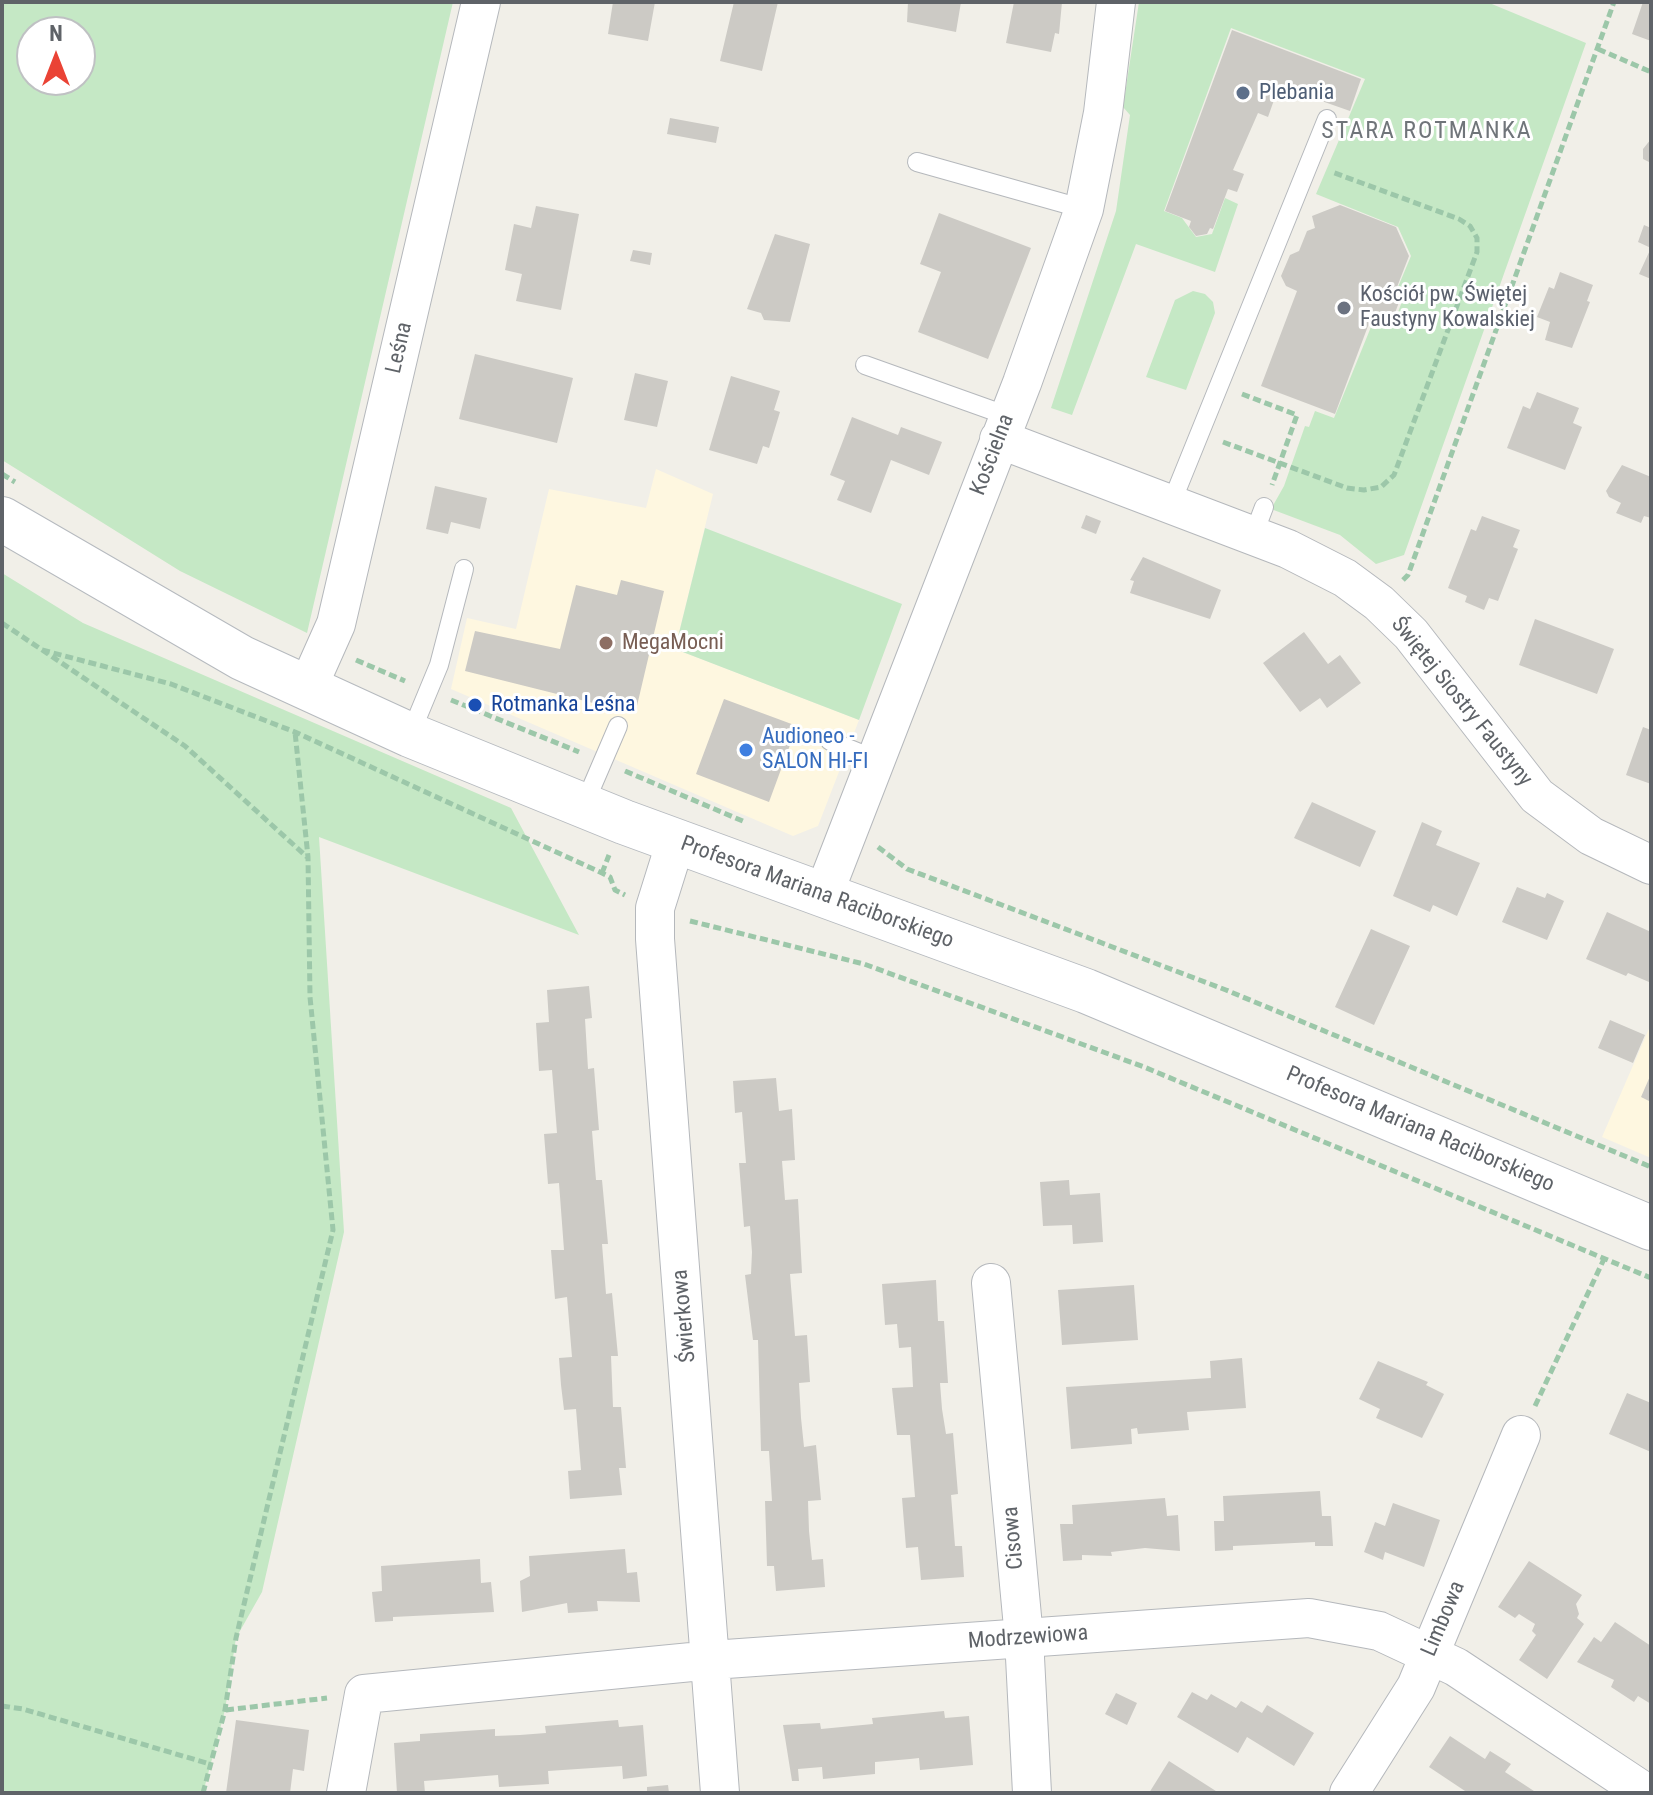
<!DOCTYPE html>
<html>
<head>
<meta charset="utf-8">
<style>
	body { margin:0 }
	#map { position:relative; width:1653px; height:1795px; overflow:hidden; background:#f1efe8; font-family:"Roboto Condensed",sans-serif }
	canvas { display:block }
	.frame { position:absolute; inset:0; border:4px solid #5f6368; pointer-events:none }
	.north { position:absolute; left:16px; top:16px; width:80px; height:80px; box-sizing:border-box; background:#fff; border:2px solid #bfc1c3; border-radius:50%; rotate:0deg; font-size:22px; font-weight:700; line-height:32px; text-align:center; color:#5f6368 }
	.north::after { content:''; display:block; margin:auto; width:28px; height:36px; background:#ea4335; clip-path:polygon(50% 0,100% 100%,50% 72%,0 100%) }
</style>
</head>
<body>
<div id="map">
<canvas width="1653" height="1795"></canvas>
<div class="frame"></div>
<div class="north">N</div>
</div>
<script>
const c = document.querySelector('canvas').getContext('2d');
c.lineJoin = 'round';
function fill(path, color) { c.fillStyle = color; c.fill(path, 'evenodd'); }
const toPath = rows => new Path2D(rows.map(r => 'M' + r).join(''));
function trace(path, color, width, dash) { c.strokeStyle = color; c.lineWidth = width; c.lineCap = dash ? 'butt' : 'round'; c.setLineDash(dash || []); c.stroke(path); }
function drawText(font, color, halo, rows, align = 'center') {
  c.font = font + ' "Roboto Condensed",sans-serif'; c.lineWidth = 6; c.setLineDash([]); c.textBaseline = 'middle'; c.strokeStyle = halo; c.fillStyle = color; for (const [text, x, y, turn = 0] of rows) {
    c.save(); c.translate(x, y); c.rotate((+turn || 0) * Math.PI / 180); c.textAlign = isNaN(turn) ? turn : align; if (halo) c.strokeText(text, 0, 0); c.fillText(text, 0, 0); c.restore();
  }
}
const commercial = toPath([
	[656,469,713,494,675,649,859,720,818,826,793,836,451,689,467,618,516,629,549,489,646,508],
	[1651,1024,1651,1158,1602,1137]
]);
const green = toPath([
	[2,2,453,2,307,633,180,571,2,460],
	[32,32,80,32,80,80,32,80],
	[1139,2,1487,2,1586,43,1404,555,1376,564,1340,535,1271,509,1284,486,1305,426,1309,427,1315,411,1334,418,1373,322,1384,326,1395,320,1403,299,1398,287,1411,256,1398,227,1316,194,1365,79,1231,28,1164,211,1182,218,1196,237,1212,234,1225,198,1238,204,1215,272,1136,244,1072,415,1051,408,1116,211,1130,115,1123,107],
	[1193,291,1205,294,1213,302,1215,313,1186,390,1146,377,1175,300],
	[705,528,902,604,859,720,675,649],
	[2,573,83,623,511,808,579,935,319,837,344,1232,262,1592,236,1638,225,1710,203,1793,2,1793]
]);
const building = toPath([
	[613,2,655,2,648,41,608,34],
	[734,2,778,2,762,71,720,61],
	[908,2,961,2,956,32,907,22],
	[1014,2,1062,2,1059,34,1055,33,1051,52,1006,43],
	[1643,2,1651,2,1651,41,1632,34],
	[1232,30,1361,79,1350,111,1279,86,1268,117,1258,113,1233,170,1244,174,1237,192,1228,189,1213,229,1210,228,1207,234,1196,236,1189,227,1191,221,1165,211],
	[670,118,719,127,716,143,667,134],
	[1651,139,1651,163,1643,159,1643,149],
	[1340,205,1396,227,1409,256,1397,287,1401,297,1393,318,1383,323,1371,318,1335,414,1261,386,1297,291,1286,286,1281,276,1290,255,1299,251,1307,231,1315,228,1312,216],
	[536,206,579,214,561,310,516,301,522,274,505,270,514,224,531,228],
	[939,213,1031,248,988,359,918,332,941,272,920,264],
	[1644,225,1651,228,1651,279,1639,274,1651,248,1638,242],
	[775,234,810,244,790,322,764,320,761,313,747,309],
	[633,250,652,253,650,265,630,261],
	[1560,272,1593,285,1587,301,1590,302,1572,348,1545,340,1550,322,1537,317,1549,287,1554,289],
	[475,354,573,378,557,443,459,419],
	[635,373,668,381,657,427,624,420],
	[731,376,780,391,774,410,780,412,769,448,763,446,757,464,709,450],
	[1537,392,1579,408,1573,423,1582,427,1565,470,1507,448,1523,406,1530,409],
	[852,417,898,435,901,427,942,442,929,475,891,460,871,513,837,500,845,481,830,475],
	[1622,465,1651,477,1651,518,1644,516,1641,523,1616,513,1621,503,1609,497,1606,491],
	[435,486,487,498,480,529,451,522,448,534,426,529],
	[1086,515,1101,521,1096,534,1081,528],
	[1482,516,1520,530,1513,547,1518,549,1498,601,1489,598,1484,610,1465,602,1467,596,1448,588,1471,529,1476,531],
	[1143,557,1221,590,1210,619,1130,593,1134,581,1130,580],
	[621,580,664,591,636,710,629,712,465,671,475,631,560,649,576,585,617,595],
	[1535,619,1614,649,1597,694,1519,665],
	[1304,632,1328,664,1340,655,1361,683,1327,708,1320,698,1300,712,1263,663],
	[724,699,797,726,769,802,696,774],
	[1643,727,1651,730,1651,784,1626,775],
	[1312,802,1376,831,1360,867,1294,838],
	[1422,822,1442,831,1436,845,1480,863,1457,916,1433,905,1430,912,1393,896],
	[1517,887,1545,898,1547,893,1564,901,1547,940,1502,922],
	[1607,912,1651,932,1649,982,1628,973,1626,976,1586,959],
	[1371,929,1410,946,1374,1025,1335,1007],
	[589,986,592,1018,585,1019,588,1069,594,1068,599,1130,592,1131,596,1180,602,1180,608,1244,602,1244,606,1294,612,1293,618,1356,611,1356,613,1407,621,1407,626,1468,619,1468,622,1495,570,1499,568,1471,581,1470,576,1409,564,1410,561,1385,559,1358,572,1357,567,1297,555,1299,551,1250,564,1250,559,1183,548,1184,544,1134,557,1133,552,1070,539,1071,536,1023,549,1022,547,990],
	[1610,1020,1645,1035,1633,1063,1598,1048],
	[1651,1074,1651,1102,1641,1097],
	[776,1078,779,1111,792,1109,795,1160,782,1161,785,1200,798,1199,802,1273,790,1274,795,1336,807,1335,810,1382,799,1383,801,1418,804,1447,816,1445,821,1500,808,1501,809,1531,812,1560,823,1559,825,1587,776,1591,774,1566,767,1566,765,1501,772,1501,769,1451,761,1451,758,1340,753,1340,745,1275,751,1274,752,1252,750,1226,744,1227,739,1163,746,1163,742,1112,735,1113,733,1081],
	[1069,1180,1070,1195,1100,1193,1103,1242,1073,1244,1072,1225,1043,1226,1040,1182],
	[936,1280,938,1321,944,1321,948,1383,940,1383,942,1409,946,1434,953,1433,958,1494,951,1495,955,1546,962,1546,964,1577,921,1580,918,1547,906,1548,902,1498,915,1497,910,1435,897,1435,892,1388,913,1387,911,1347,899,1348,897,1324,885,1325,882,1284],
	[1134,1285,1138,1340,1062,1345,1058,1290],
	[1242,1358,1246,1408,1187,1412,1189,1430,1138,1434,1137,1428,1131,1429,1132,1444,1071,1449,1066,1387,1211,1378,1210,1361],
	[1378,1361,1428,1382,1426,1385,1444,1394,1422,1438,1376,1418,1380,1409,1359,1399],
	[1627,1393,1651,1403,1651,1452,1609,1434],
	[1320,1491,1322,1516,1331,1516,1333,1546,1315,1546,1315,1542,1233,1546,1233,1550,1215,1551,1214,1521,1224,1521,1223,1496],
	[1165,1498,1167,1516,1178,1515,1180,1551,1145,1548,1111,1552,1112,1556,1082,1555,1082,1560,1063,1561,1060,1524,1073,1524,1072,1505],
	[1393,1503,1440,1520,1424,1567,1385,1552,1383,1560,1364,1552,1375,1522,1385,1526],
	[625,1549,627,1573,637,1572,640,1602,597,1601,598,1611,568,1613,567,1603,522,1612,520,1581,530,1576,529,1556],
	[480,1559,481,1583,491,1582,494,1612,393,1617,393,1621,375,1622,372,1592,382,1591,381,1566],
	[1529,1561,1582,1595,1576,1604,1579,1614,1577,1618,1584,1624,1547,1679,1519,1660,1536,1635,1532,1631,1535,1624,1519,1614,1515,1618,1498,1607],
	[1615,1622,1651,1646,1651,1704,1638,1696,1634,1702,1611,1687,1614,1680,1577,1662,1594,1637,1601,1642],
	[1192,1692,1207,1700,1211,1694,1236,1708,1241,1701,1262,1713,1267,1705,1314,1733,1294,1766,1247,1737,1238,1753,1177,1717],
	[1116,1693,1137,1703,1127,1725,1105,1714],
	[944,1711,945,1718,969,1716,973,1765,920,1770,919,1758,910,1759,875,1762,875,1774,823,1779,822,1767,798,1769,799,1781,792,1781,783,1725,820,1723,821,1729,873,1724,872,1718],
	[236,1720,309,1730,304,1771,293,1769,290,1793,226,1793],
	[618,1720,619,1727,643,1725,647,1776,623,1779,622,1766,548,1771,549,1784,499,1787,498,1775,424,1781,425,1793,397,1793,394,1743,420,1741,420,1734,495,1729,495,1736,520,1735,546,1733,545,1726],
	[1450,1736,1485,1759,1490,1751,1511,1764,1505,1772,1537,1793,1468,1793,1429,1767],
	[1169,1761,1219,1793,1149,1793],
	[668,1785,669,1793,647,1793,647,1787]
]);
const path = toPath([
	[1598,49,1651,72],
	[1242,394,1297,415,1272,485],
	[1223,442,1347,488,1364,490,1381,487,1394,475,1477,252,1477,238,1470,226,1459,219,1332,172],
	[2,474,15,482],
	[1403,580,1408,575,1614,2],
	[2,623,185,746,307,857],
	[42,650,171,684,295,732,602,873,610,877,615,890,625,895],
	[356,660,405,681],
	[451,700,579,752],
	[625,771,745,822],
	[878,847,907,869,1226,990,1651,1167],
	[602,873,609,855],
	[690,921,864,964,1144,1067,1651,1278],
	[1535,1406,1604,1259],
	[2,1706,23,1709,210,1764],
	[226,1710,327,1698],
	[203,1793,225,1710,236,1638,333,1230,310,997,308,857,295,732]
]);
const service = toPath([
	[917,162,1084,209],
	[865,365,1008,416],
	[1171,504,1327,119],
	[1253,536,1264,507],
	[410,735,439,665,464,569],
	[830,741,877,760],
	[584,805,618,726]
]);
const minor = toPath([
	[999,439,1288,549,1345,578,1379,603,1411,634,1537,796,1591,836,1651,865],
	[307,689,336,624,481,2],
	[676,841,655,908,655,939,720,1793],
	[823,896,1022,383,1084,209,1103,113,1116,2],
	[991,1283,1024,1638,1032,1793],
	[346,1793,364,1694,712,1660,1309,1618,1379,1631,1456,1667,1646,1793],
	[1349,1793,1416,1687,1521,1435]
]);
const secondary = toPath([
	[2,519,242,658,410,735,624,822,1086,991,1651,1228]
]);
const markers = [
	[1243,93,8,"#5c6f8a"],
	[1344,308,8,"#6b7280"],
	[606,643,8,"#8d6e63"],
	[475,705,8,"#1a4fb4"],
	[746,750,8,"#3f7fe0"]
];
const serviceNames = [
	["Plebania",1259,93]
];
const worshipNames = [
	["Kościół pw. Świętej",1360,295],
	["Faustyny Kowalskiej",1360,320]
];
const streetNames = [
	["Leśna",400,348,-77],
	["Kościelna",993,455,-69],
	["Świętej Siostry Faustyny",1461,702,51],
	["Profesora Mariana Raciborskiego",817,893,20],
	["Profesora Mariana Raciborskiego",1420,1130,23],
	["Świerkowa",685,1316,-95],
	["Cisowa",1014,1538,-95],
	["Limbowa",1444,1619,-67],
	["Modrzewiowa",1028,1638,-4]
];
const educationNames = [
	["MegaMocni",622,643]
];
const transitNames = [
	["Rotmanka Leśna",491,705]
];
const shopNames = [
	["Audioneo -",762,737],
	["SALON HI-FI",762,762]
];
const neighbourhoodNames = [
	["STARA ROTMANKA",1427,132]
];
fill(commercial, '#fef7e0');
fill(green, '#c5e8c5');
fill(building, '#cccac5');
trace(service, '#b5b8bc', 20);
trace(minor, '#b5b8bc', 40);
trace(secondary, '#b6babf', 46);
trace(path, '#9cc7a9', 5, [8, 4]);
trace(service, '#fff', 18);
trace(minor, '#fff', 38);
trace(secondary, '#fff', 44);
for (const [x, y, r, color] of markers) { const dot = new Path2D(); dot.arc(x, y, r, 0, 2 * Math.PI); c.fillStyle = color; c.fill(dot); trace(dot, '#fff', 3); }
drawText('22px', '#4e5e75', '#fff', serviceNames, 'left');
drawText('22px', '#5b616d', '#fff', worshipNames, 'left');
drawText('22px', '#5f6368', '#fff', streetNames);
drawText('22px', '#785e54', '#fff', educationNames, 'left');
drawText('22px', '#164399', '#fff', transitNames, 'left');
drawText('22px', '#366cbe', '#fff', shopNames, 'left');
c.letterSpacing = '2px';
drawText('24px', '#70757a', '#fff', neighbourhoodNames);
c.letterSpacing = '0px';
</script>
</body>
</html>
